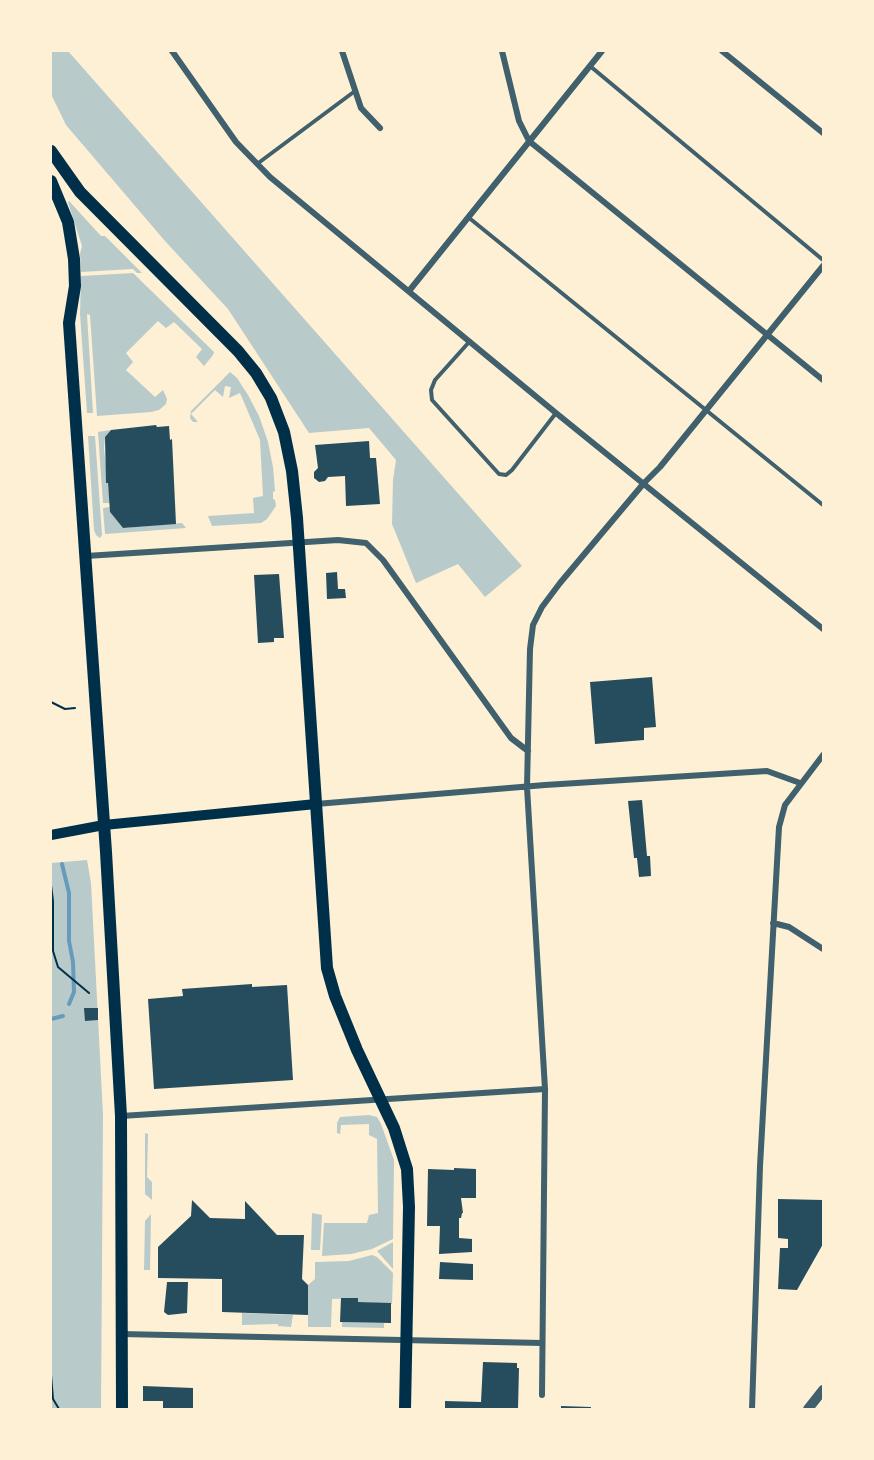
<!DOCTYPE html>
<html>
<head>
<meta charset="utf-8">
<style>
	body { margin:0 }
	#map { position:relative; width:874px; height:1460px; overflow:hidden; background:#fdf0d5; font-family:"Open Sans",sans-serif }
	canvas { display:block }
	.frame { position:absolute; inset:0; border:52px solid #fdf0d5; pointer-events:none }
</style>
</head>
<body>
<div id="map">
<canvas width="874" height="1460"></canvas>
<div class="frame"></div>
</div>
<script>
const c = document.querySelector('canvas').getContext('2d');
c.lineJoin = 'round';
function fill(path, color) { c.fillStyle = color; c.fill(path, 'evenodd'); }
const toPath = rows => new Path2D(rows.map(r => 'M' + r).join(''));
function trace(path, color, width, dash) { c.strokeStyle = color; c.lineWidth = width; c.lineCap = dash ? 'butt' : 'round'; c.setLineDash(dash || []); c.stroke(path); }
const green = toPath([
	[51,51,68,51,522,566,485,597,458,564,416,583,392,524,393,480,396,460,369,428,309,433,228,309,165,241,66,125,51,94],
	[69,201,101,236,105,236,142,273,137,273,133,269,81,272,80,254,82,246,68,202],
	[133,273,214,352,213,355,204,366,196,357,202,349,174,322,166,328,158,321,126,353,133,362,126,370,155,397,163,390,167,399,166,404,159,410,151,412,97,416,90,315,87,314,93,413,87,413,80,314,81,276],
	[230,372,237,378,248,395,259,416,268,442,273,467,275,491,273,492,273,499,275,500,276,506,267,519,261,523,212,526,208,516,254,513,253,498,263,496,260,440,240,393,229,398,231,387,225,386,223,397,215,390,191,414,198,422,193,422,190,418,191,411],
	[111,430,105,437,104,449,110,503,103,503,98,432],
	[88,436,95,436,102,535,100,538,96,535,94,530],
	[110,507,110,512,123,528,182,523,186,528,105,534,103,508],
	[87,860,91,883,103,1115,101,1409,51,1409,51,863],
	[369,1115,377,1117,381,1124,394,1160,393,1239,372,1249,351,1254,322,1256,324,1223,367,1223,369,1215,378,1213,377,1139,369,1135,369,1124,341,1125,340,1134,337,1133,337,1123,340,1117],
	[145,1133,148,1134,147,1177,152,1182,152,1200,145,1194],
	[312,1213,322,1215,320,1250,311,1250],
	[151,1214,150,1270,144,1270,145,1221],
	[393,1242,393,1269,377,1251],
	[372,1255,377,1257,393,1273,392,1304,358,1302,358,1298,332,1299,331,1327,308,1327,308,1285,315,1279,315,1262,349,1261],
	[242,1313,293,1315,291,1327,278,1326,278,1324,242,1325],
	[342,1322,384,1323,384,1328,342,1327]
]);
const stream = toPath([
	[62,864,69,893,69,941,73,962,74,992,69,1004],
	[51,1019,63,1016]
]);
const building = toPath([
	[156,425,157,427,169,426,170,440,172,439,176,524,123,528,110,512,108,483,106,483,105,437,111,430],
	[369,441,370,458,376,458,380,504,346,506,345,476,328,477,325,481,319,482,314,478,314,472,318,468,315,445],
	[337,572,338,589,345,589,346,598,327,599,326,573],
	[279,574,284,638,274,638,274,642,258,643,254,575],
	[652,677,656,727,644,728,644,740,595,744,590,682],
	[642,800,647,856,650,856,651,876,639,877,637,858,634,858,628,801],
	[252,984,252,987,287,985,293,1080,154,1089,148,999,183,996,182,989],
	[84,1008,98,1008,98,1020,85,1021],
	[454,1168,476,1169,476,1198,461,1198,463,1213,462,1213,461,1218,459,1218,459,1238,472,1239,472,1252,439,1254,440,1226,427,1226,428,1169,454,1170],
	[778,1199,823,1200,823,1244,797,1290,778,1289,780,1248,788,1248,788,1239,778,1238],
	[192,1200,210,1218,245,1219,245,1201,277,1235,304,1235,302,1279,308,1285,308,1315,222,1312,222,1279,158,1278,158,1247,191,1216],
	[440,1262,473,1264,473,1280,439,1279],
	[167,1282,188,1282,187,1313,168,1315,164,1312],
	[341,1298,358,1298,358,1302,391,1303,391,1323,340,1322],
	[483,1362,517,1363,517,1368,519,1368,518,1409,445,1409,445,1401,481,1402],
	[143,1386,193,1388,193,1409,163,1409,163,1401,143,1401],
	[561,1406,591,1407,591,1409,561,1409]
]);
const path = toPath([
	[51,702,65,709,75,708],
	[51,885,53,901,53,951,58,967,89,993],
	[51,1375,53,1399,59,1409]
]);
const service = toPath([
	[590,66,823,260],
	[257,164,355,91],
	[468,217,823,505],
	[470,341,435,380,431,390,432,400,499,474,506,475,512,470,556,413]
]);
const minor = toPath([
	[172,51,236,142,270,177,556,413,823,629],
	[342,51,361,108,380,128],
	[502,51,519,121,529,141,823,380],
	[722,51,823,133],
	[409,291,602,51],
	[86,556,338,540,366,543,383,560,511,738,528,751],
	[316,804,545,785,767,771,800,783],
	[773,923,789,927,823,949],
	[121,1116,545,1089],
	[121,1334,542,1343],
	[542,1395,545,1089,527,787,530,649,533,625,542,607,560,583,644,483,660,467,823,266],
	[752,1409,760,1166,779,827,785,805,823,755]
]);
const tertiary = toPath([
	[808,1409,823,1390]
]);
const secondary = toPath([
	[51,835,104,825,316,804]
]);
const primary = toPath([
	[51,151,80,192,238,351,256,373,271,398,284,432,292,471,297,518,327,968,335,996,357,1050,394,1128,407,1169,409,1207,405,1409],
	[51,181,68,222,74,259,75,286,69,323,106,852,121,1116,122,1409]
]);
fill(green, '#b9caca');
trace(stream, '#669bbc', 4);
fill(building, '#264d5e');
trace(path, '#003049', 2);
trace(service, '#3f606c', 4);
trace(minor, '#3f606c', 6);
trace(tertiary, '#3f606c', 10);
trace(secondary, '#003049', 10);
trace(primary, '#003049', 12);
</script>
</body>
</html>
